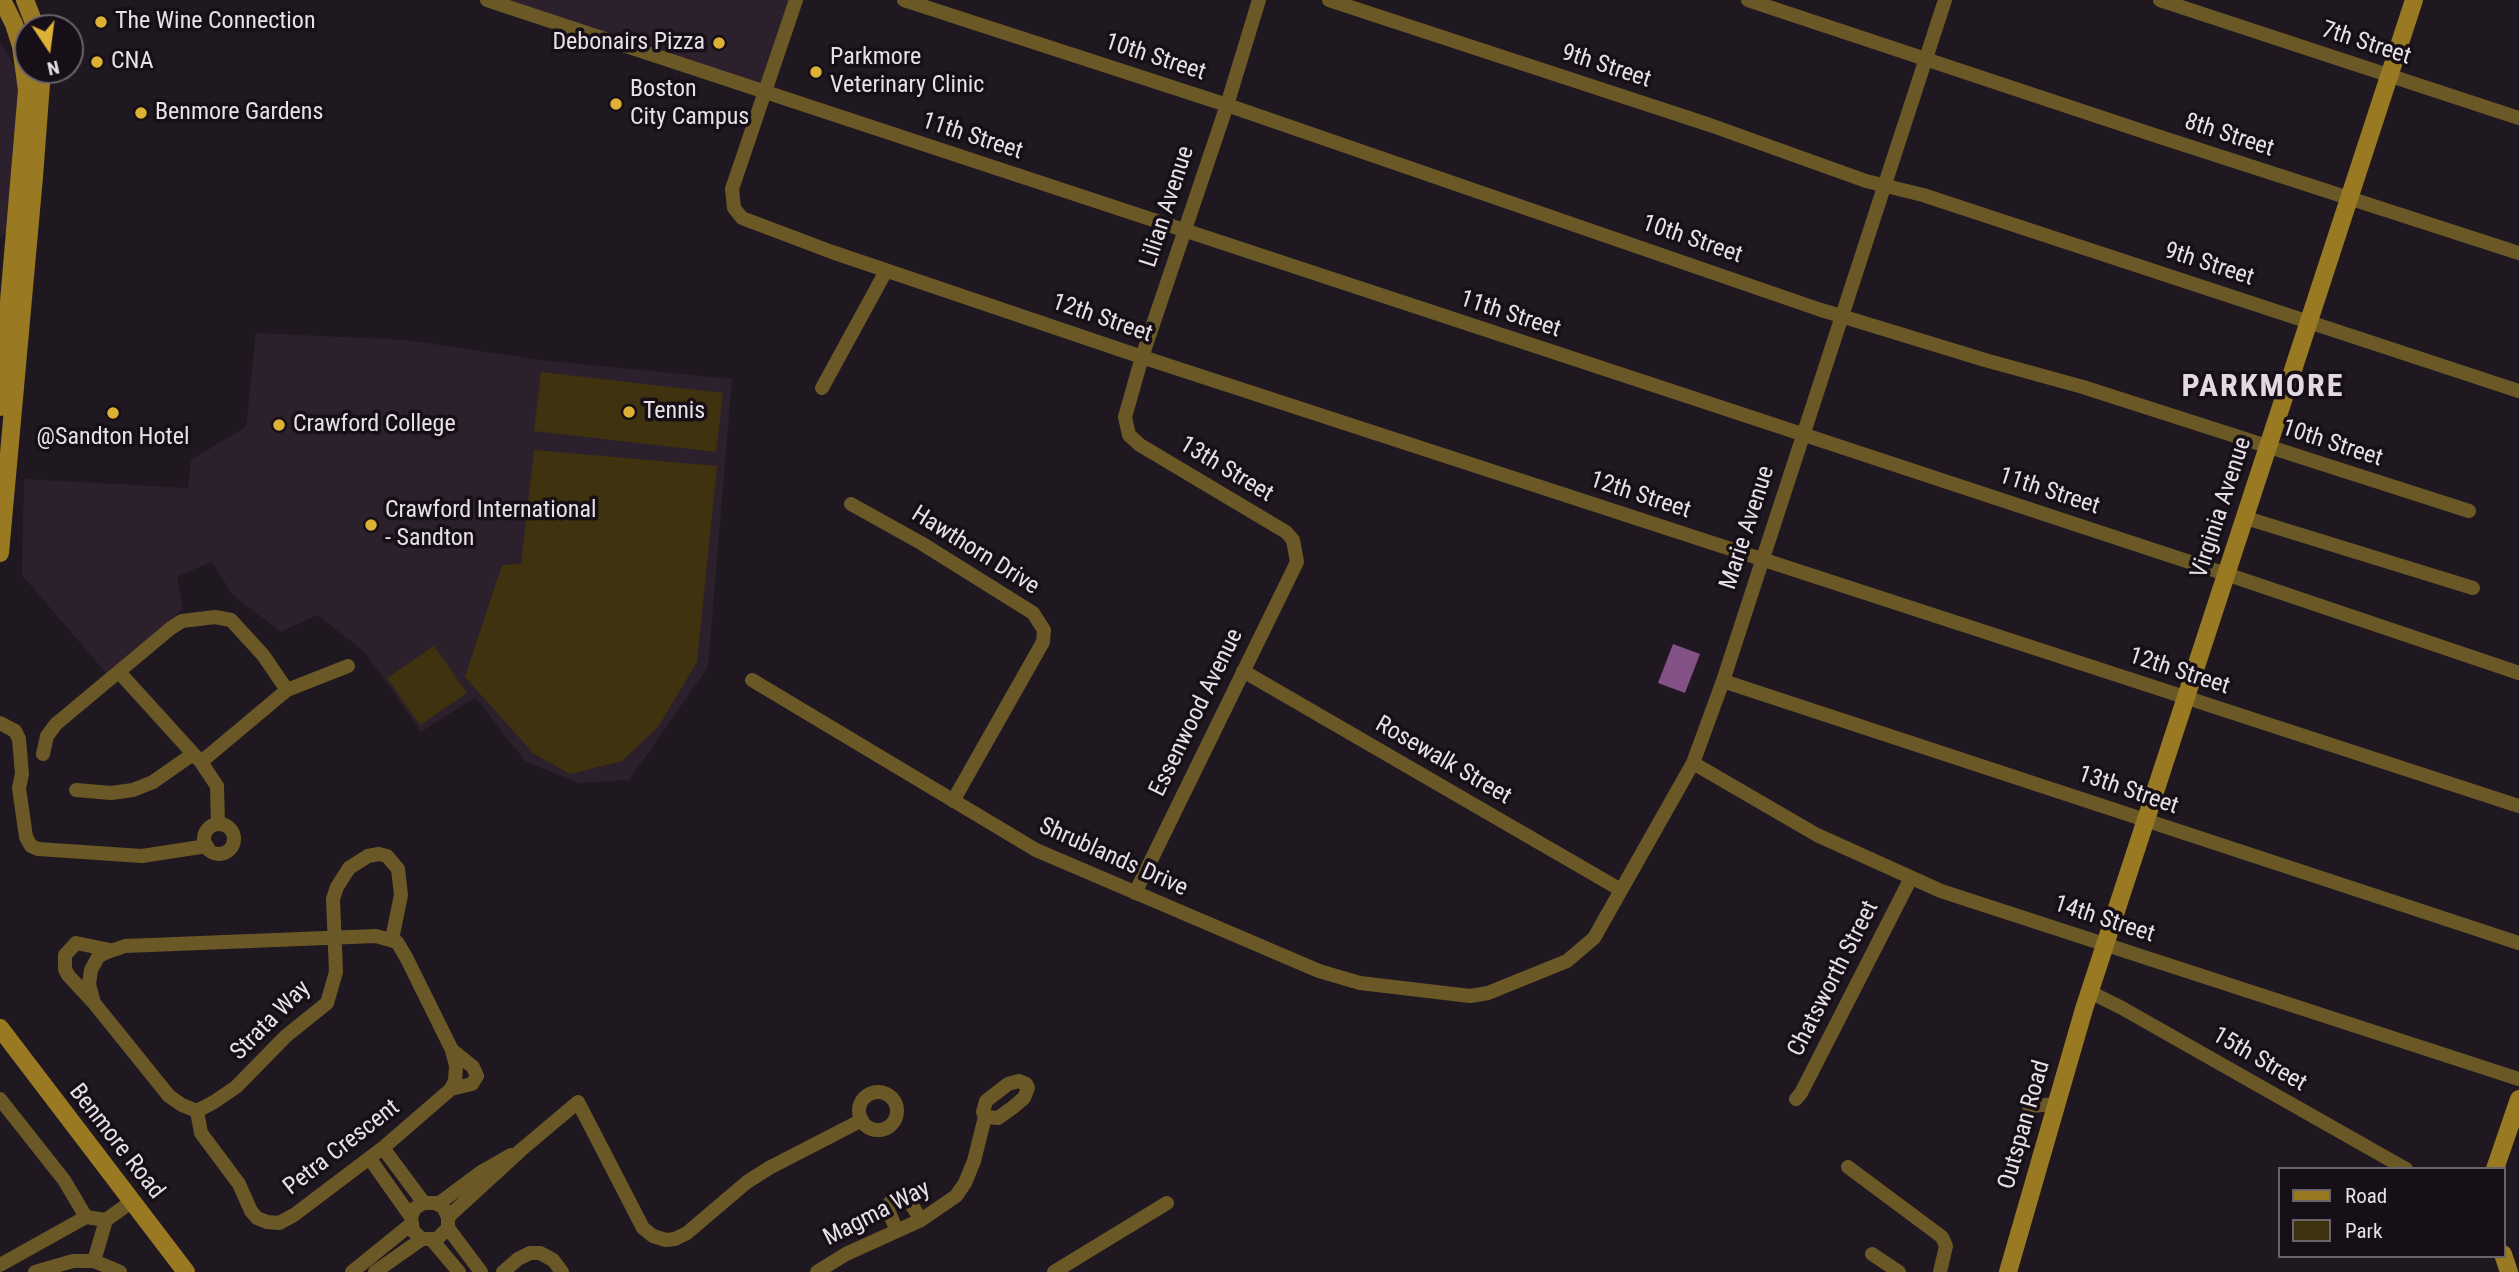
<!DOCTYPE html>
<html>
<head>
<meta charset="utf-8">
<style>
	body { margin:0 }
	#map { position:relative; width:2519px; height:1272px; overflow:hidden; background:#201820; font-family:"Roboto Condensed",sans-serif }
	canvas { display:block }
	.legend { position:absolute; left:2278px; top:1167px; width:228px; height:91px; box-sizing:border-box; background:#170f17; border:2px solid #6a636a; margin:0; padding:9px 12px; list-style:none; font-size:21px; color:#e6e1e6 }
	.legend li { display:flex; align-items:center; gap:14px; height:35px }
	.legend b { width:35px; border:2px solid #6a636a }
	.north { position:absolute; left:14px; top:14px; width:70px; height:70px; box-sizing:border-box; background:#170f17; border:2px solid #6a636a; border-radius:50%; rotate:167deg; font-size:19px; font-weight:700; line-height:28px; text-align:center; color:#e6e1e6 }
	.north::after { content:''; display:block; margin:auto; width:24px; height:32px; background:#ddb133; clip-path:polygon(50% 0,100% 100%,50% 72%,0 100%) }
</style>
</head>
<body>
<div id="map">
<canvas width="2519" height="1272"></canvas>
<ul class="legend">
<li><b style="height:9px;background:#997a22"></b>Road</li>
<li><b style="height:19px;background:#3f320e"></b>Park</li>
</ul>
<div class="north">N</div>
</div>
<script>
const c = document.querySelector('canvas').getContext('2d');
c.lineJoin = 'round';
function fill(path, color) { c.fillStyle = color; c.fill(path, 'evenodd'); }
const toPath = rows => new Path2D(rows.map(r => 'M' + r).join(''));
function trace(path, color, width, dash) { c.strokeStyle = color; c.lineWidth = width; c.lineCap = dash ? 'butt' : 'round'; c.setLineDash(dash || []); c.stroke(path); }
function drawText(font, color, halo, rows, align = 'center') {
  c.font = font + ' "Roboto Condensed",sans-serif'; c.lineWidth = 7; c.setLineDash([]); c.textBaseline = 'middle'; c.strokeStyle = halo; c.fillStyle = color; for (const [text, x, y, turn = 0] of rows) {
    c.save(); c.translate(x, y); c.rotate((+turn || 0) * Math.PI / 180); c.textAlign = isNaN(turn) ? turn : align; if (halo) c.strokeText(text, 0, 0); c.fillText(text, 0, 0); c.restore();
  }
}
const built = toPath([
	[490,0,802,0,770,91],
	[0,42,21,77,13,228,0,237],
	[256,333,407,340,540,360,732,379,708,667,629,780,578,783,525,761,475,697,421,732,365,652,317,615,281,632,233,595,212,562,177,576,183,609,106,673,22,575,24,479,188,488,191,460,246,427]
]);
const green = toPath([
	[541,372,723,393,716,452,534,431],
	[534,450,717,466,697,662,658,727,622,761,570,774,533,753,465,677,502,565,521,564],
	[434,646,467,693,420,725,387,678]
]);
const water = toPath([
	[1673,644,1700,654,1685,693,1658,683]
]);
const street = toPath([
	[487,0,2226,574,2519,673],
	[796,0,732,189,734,208,742,218,832,252,1142,357,2519,806],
	[904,0,1227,105,1818,309,1985,360,2083,387,2469,511],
	[1329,0,1710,125,1866,181,1923,195,2519,391],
	[1748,0,2154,135,2519,253],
	[2160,0,2519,118],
	[822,388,886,271],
	[851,504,921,543,1033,613,1044,630,1043,642,953,801],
	[2246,518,2473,588],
	[1243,671,1621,890],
	[119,672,198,759],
	[752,680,1036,850,1319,971,1360,983,1470,996,1488,993,1567,961,1594,938,1693,763,1723,681,1945,0],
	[1723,681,2519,943],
	[0,723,15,731,19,739,22,774,19,788,26,837,31,846,38,849,142,856,207,846],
	[43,754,47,736,56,724,171,628,182,621,215,617,231,620,263,655,287,690],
	[1693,763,1817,835,1941,891,2519,1079],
	[76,790,111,793,133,790,153,782,193,754],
	[218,824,217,786,201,762,287,690,348,666],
	'204 839a15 15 0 1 1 30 0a15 15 0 1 1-30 0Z',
	[1135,893,1297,562,1293,540,1286,532,1140,445,1129,435,1125,417,1142,357,1227,105,1259,0],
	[376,936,397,942,406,957,452,1050,456,1066,455,1081,451,1089,384,1147,294,1215,279,1223,267,1222,257,1218,251,1211,239,1184,201,1133,197,1111,182,1105,169,1096,94,1003,89,984,91,970,98,957,105,953,125,946,376,936],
	[2090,992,2122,1008,2406,1169],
	[93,1002,68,975,65,969,65,955,76,943,110,950],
	[451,1089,472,1084,477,1076,473,1067,452,1050],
	'859 1111a19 19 0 1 1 38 0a19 19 0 1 1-38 0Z',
	[0,1099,64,1180,86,1217],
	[1796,1099,1801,1093,1911,878],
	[2029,1106,2057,1104],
	[197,1111,214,1102,236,1087,286,1036,327,1003,336,972,333,899,337,887,349,868,368,856,379,854,387,856,398,869,401,895,392,939],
	[383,1148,424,1203],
	[370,1159,411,1217],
	[1848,1167,1942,1237,1946,1246,1940,1272],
	[438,1204,481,1172,511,1155],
	[448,1217,521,1150,578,1102,643,1228,653,1236,666,1240,675,1239,687,1233,747,1182,769,1168,862,1120],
	[448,1228,437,1239,422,1239,413,1231,411,1217,415,1208,424,1203,435,1203,443,1207,448,1217,448,1228,481,1272],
	[897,1231,888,1210,888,1205,892,1200,904,1198,908,1199,921,1220],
	[432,1240,459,1272],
	[1872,1254,1899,1272],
	[94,1261,106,1220,131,1202],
	[0,1265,86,1217,106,1220],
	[35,1272,73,1261,94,1261,120,1272],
	[352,1272,410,1225],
	[375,1272,422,1239],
	[503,1272,518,1259,530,1253,540,1253,553,1260,562,1272],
	[817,1272,846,1254,921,1220,956,1196,965,1183,974,1161,985,1117,983,1112,986,1101,1008,1084,1019,1081,1026,1084,1028,1088,1024,1098,1012,1108,998,1118,985,1117],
	[1054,1272,1167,1203]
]);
const secondary = toPath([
	[25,0,36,28],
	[0,407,27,90,21,46,14,24,2,0],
	[0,553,34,177,42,70],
	[0,1028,186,1272],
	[2495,1169,2519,1099],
	[2503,1254,2509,1272],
	[2008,1272,2084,1009,2414,0]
]);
const markers = [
	[101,22,7,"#ddb133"],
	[719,43,7,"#ddb133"],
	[97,62,7,"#ddb133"],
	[816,72,7,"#ddb133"],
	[616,104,7,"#ddb133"],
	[141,113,7,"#ddb133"],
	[629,412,7,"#ddb133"],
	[113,413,7,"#ddb133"],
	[279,425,7,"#ddb133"],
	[371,525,7,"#ddb133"]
];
const poiNames = [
	["The Wine Connection",115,22],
	["Debonairs Pizza",705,43,"right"],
	["Parkmore",830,58],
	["Veterinary Clinic",830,86],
	["CNA",111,62],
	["Boston",630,90],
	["City Campus",630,118],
	["Benmore Gardens",155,113],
	["Tennis",643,412],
	["Crawford College",293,425],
	["@Sandton Hotel",113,438,"center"],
	["Crawford International",385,511],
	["- Sandton",385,539]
];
const streetNames = [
	["7th Street",2366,44,18],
	["10th Street",1155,58,18],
	["9th Street",1606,67,18],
	["8th Street",2229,136,18],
	["11th Street",972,137,18],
	["Lilian Avenue",1168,207,-72],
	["10th Street",1692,240,19],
	["9th Street",2209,265,18],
	["11th Street",1510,315,18],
	["12th Street",1102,319,19],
	["10th Street",2332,444,18],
	["13th Street",1226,470,31],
	["11th Street",2049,492,18],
	["12th Street",1640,496,18],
	["Virginia Avenue",2222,508,-72],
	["Marie Avenue",1748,528,-72],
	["Hawthorn Drive",975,551,32],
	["12th Street",2179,672,18],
	["Essenwood Avenue",1197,713,-64],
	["Rosewalk Street",1443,761,30],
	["13th Street",2128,791,19],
	["Shrublands Drive",1113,858,24],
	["14th Street",2104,920,18],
	["Chatsworth Street",1834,979,-63],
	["Strata Way",271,1021,-45],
	["15th Street",2259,1060,30],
	["Outspan Road",2025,1125,-74],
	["Benmore Road",116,1142,52],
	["Petra Crescent",342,1148,-38],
	["Magma Way",877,1214,-27]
];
const districtNames = [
	["PARKMORE",2263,388]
];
fill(built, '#2c202d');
fill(green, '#3f320e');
fill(water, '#835186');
trace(street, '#6b5827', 14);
trace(secondary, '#997a22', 18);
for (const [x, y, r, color] of markers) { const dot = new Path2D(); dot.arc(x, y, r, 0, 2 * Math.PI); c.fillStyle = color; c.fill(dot); trace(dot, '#170f17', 2.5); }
drawText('24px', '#e6e1e6', '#170f17', poiNames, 'left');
drawText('24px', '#e6e1e6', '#170f17', streetNames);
c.letterSpacing = '2px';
drawText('bold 32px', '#e3d9e3', '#170f17', districtNames);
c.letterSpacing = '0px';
</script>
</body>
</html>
